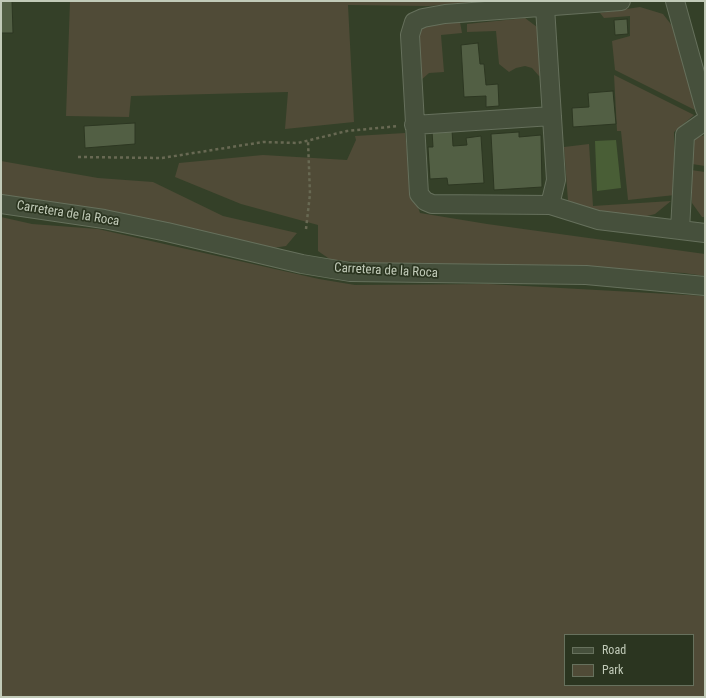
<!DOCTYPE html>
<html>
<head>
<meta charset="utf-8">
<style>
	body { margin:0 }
	#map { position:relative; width:706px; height:698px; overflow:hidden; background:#344028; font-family:"Roboto Condensed",sans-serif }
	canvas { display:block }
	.frame { position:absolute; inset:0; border:2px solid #c1cab8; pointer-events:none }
	.legend { position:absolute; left:564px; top:634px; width:130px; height:52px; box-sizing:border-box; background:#2b3520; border:1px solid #67715d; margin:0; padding:5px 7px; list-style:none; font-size:12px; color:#c1cab8 }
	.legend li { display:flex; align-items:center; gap:8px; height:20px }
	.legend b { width:20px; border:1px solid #67715d }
</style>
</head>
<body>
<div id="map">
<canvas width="706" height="698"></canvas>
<div class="frame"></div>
<ul class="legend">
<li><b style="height:5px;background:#46503c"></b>Road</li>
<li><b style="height:11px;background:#504b37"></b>Park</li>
</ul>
</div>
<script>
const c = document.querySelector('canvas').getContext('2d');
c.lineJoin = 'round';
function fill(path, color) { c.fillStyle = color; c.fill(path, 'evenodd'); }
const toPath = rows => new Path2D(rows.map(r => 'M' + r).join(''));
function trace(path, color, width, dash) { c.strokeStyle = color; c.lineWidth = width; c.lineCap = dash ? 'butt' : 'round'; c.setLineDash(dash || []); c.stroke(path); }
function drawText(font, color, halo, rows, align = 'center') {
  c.font = font + ' "Roboto Condensed",sans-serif'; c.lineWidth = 3.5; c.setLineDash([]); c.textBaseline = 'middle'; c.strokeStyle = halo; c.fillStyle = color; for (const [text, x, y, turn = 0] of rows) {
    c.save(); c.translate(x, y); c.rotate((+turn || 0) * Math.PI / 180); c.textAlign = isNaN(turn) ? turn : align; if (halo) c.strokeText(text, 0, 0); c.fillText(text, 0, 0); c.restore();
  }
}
const green = toPath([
	[70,1,497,1,428,6,348,5,354,122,285,129,288,92,131,96,129,117,66,116],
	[640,7,663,14,673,27,697,111,615,70,612,41,630,36,630,16,604,18,600,13],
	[525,18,537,27,541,35,543,75,539,76,532,68,525,66,516,68,509,72,499,64,496,31,467,32,467,24],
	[460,22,462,33,441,35,444,72,429,73,420,81,416,36,420,28,426,25],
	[614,75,694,115,674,132,675,195,628,200,621,131,617,131],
	[405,133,412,190,420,213,487,224,705,254,705,276,684,273,529,265,381,264,331,260,318,251,318,225,241,204,175,177,179,163,263,155,347,160,356,140,355,136],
	[705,135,705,166,692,164,692,139],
	[589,144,593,206,671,201,655,214,643,217,571,207,568,201,564,147],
	[1,161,98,178,153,182,223,216,297,233,286,246,267,249,1,197],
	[691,170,705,172,705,217,702,217,692,203],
	[1,217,32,224,98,229,319,279,355,285,489,284,705,296,705,697,1,697],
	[565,635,693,635,693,685,565,685]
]);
const water = toPath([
	[616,140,621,188,597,191,595,141]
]);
const building = toPath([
	[1,1,12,1,13,33,1,33,1,1],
	[627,19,628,34,615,35,614,20,627,19],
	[478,43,480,64,484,64,486,85,498,84,499,106,486,107,486,96,464,97,461,45,478,43],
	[613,91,616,124,573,127,572,108,589,107,588,93,613,91],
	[135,123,135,144,85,148,84,126,135,123],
	[452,130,453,146,467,145,466,138,481,136,484,183,448,185,447,178,430,179,428,147,433,147,432,131,452,130],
	[519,132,519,137,541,135,542,187,494,190,491,134,519,132]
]);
const path = toPath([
	[78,157,162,158,263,142,298,143,347,131,399,126],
	[306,229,310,194,308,141]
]);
const minor = toPath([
	[621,1,445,14,423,18,414,22,410,35,419,194,425,201,432,204,550,205,598,220,705,233],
	[675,1,705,109],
	[545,7,556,180,550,205],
	[414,125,552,116],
	[1,204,104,219,167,232,302,264,350,272,586,275,705,286],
	[680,230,685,135,705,121]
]);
const streetNames = [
	["Carretera de la Roca",68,214,9],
	["Carretera de la Roca",386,271,3]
];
fill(green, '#504b37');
fill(water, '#495e36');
fill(building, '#525f44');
trace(building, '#2d3722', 1);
trace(minor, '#66705c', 20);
trace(path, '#686953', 2.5, [3, 3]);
trace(minor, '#46503c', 18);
drawText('13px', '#c1cab8', '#2b3520', streetNames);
</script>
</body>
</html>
